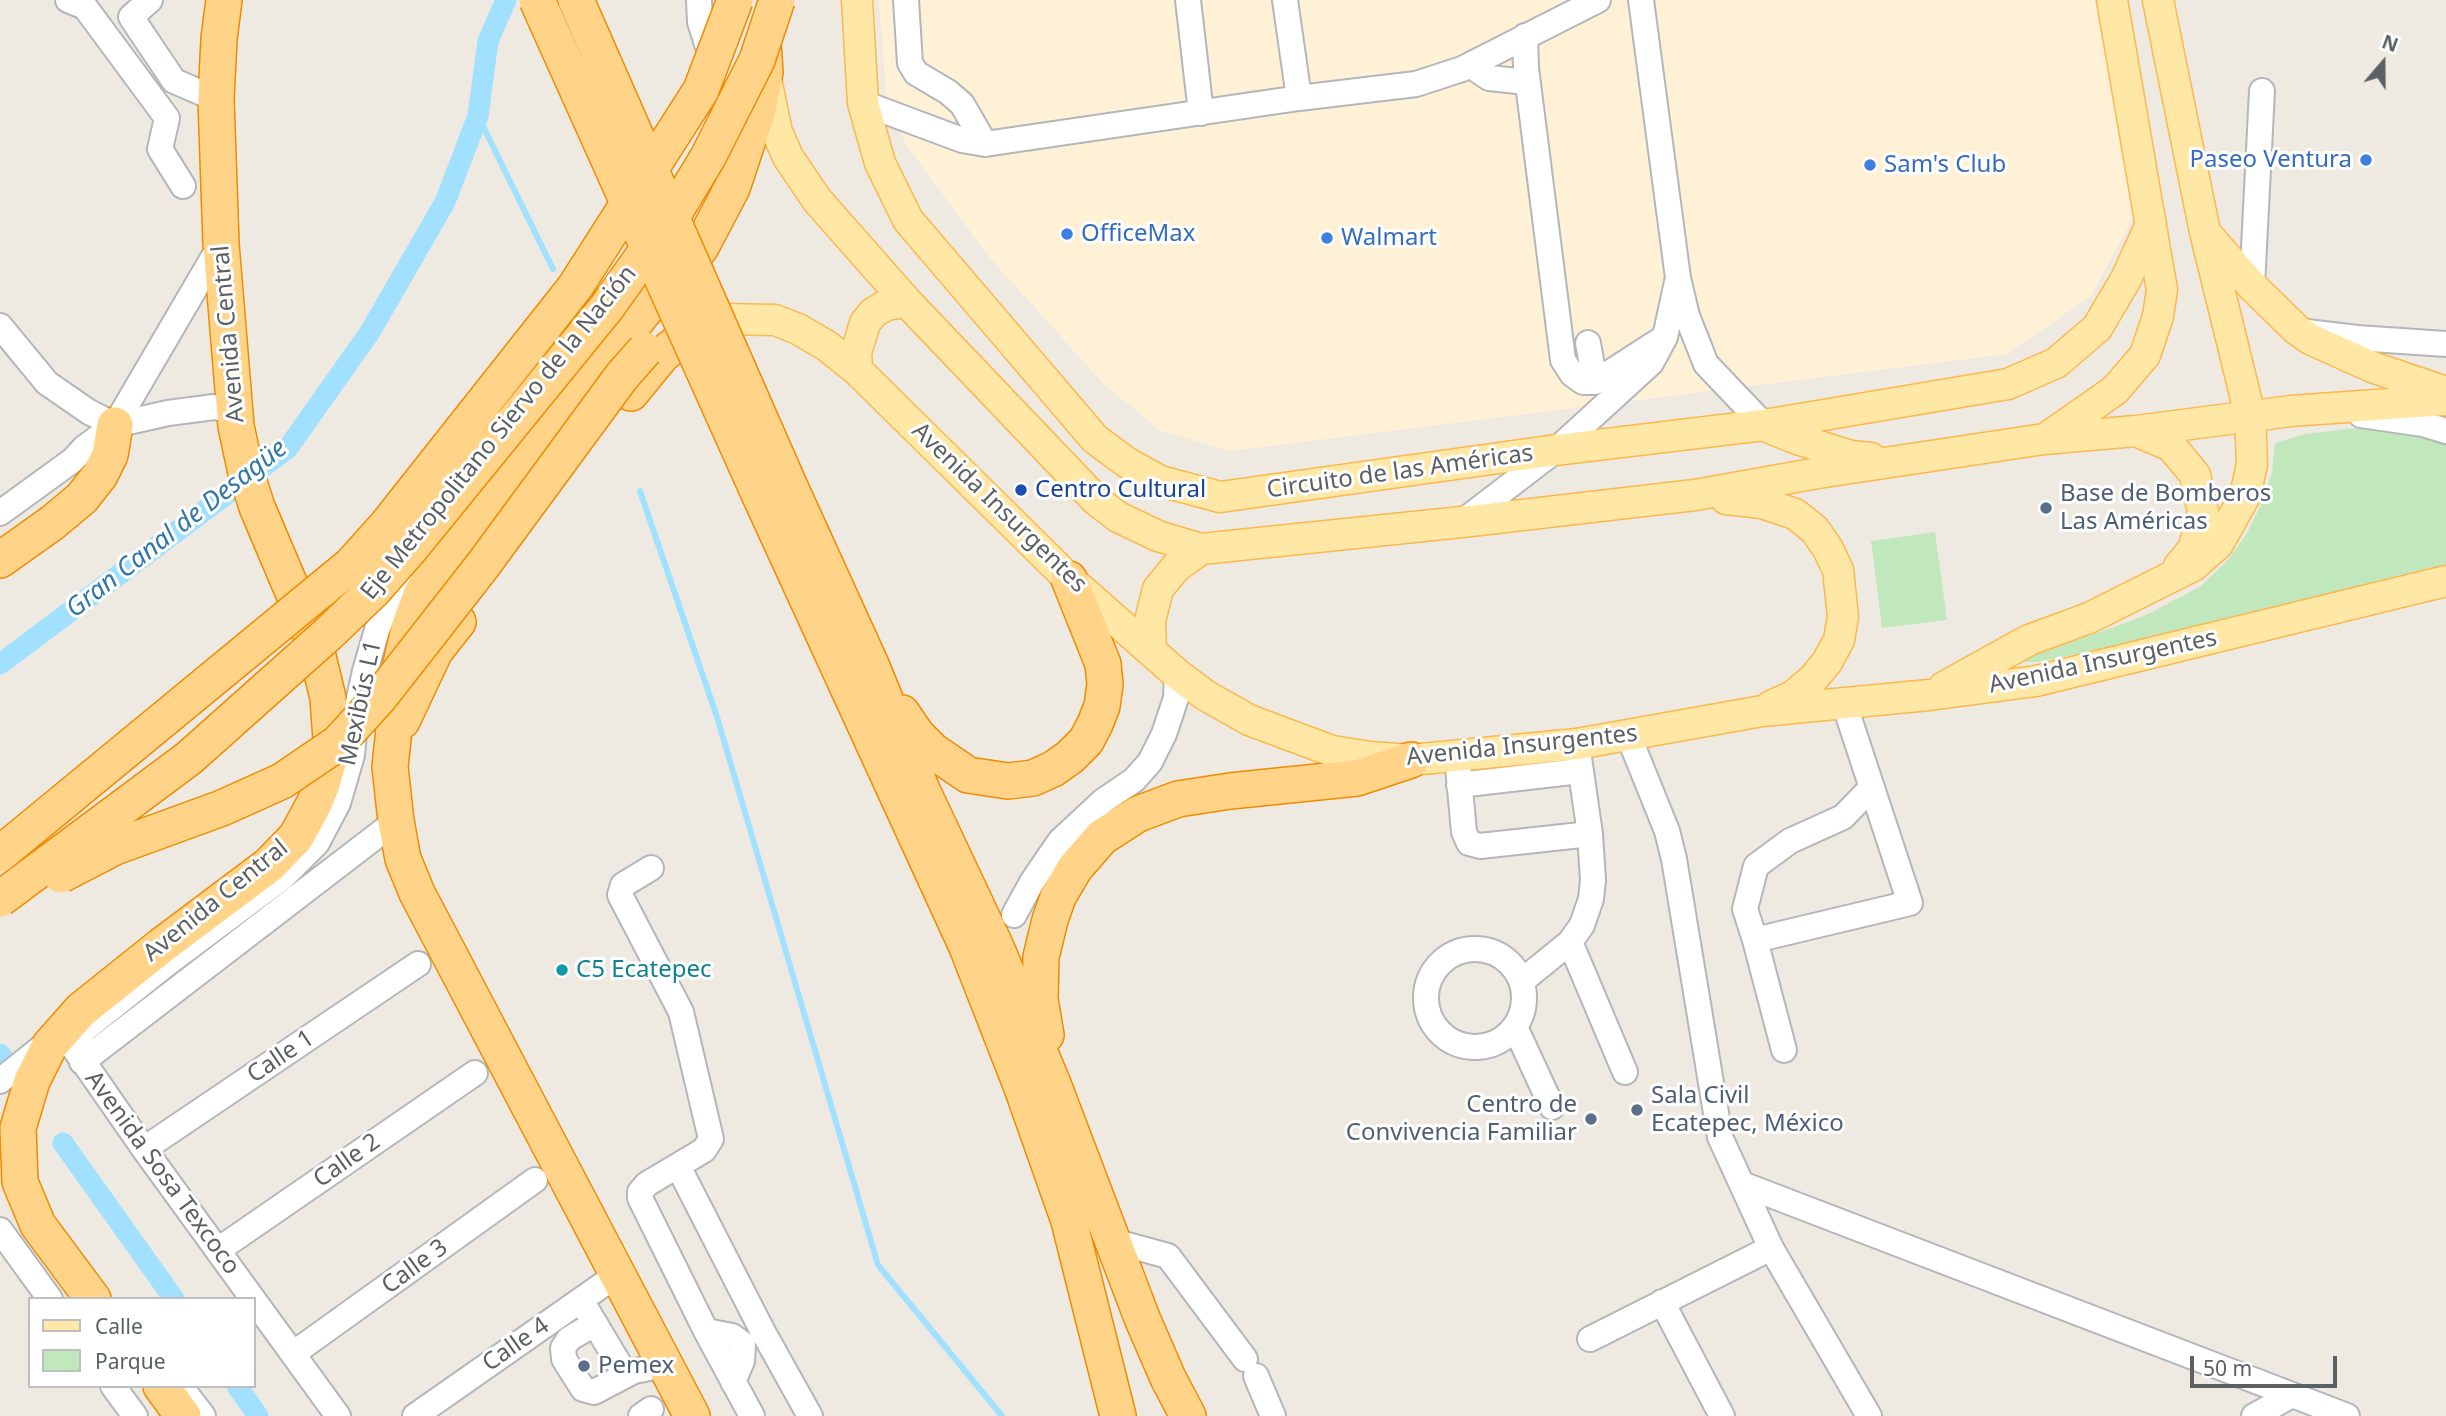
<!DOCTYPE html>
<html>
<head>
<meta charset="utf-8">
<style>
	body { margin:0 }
	#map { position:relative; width:2446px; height:1416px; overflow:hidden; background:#eeeae2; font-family:"Noto Sans",sans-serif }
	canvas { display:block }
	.legend { position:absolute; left:28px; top:1297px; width:228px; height:91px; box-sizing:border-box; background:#fff; border:2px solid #bdbfc1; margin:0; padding:9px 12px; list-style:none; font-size:21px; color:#5a6064 }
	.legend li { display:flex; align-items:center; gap:14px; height:35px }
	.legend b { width:35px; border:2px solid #bdbfc1 }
	.north { position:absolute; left:2348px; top:28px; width:70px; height:70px; -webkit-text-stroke:5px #fff; paint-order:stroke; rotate:20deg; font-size:19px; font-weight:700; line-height:28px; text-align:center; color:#5a6064 }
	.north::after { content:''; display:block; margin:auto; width:24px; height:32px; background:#5a6064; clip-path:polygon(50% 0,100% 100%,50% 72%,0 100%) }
	.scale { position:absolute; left:2190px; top:1356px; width:147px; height:32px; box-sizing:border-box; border:4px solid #5a6064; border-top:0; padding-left:9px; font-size:21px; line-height:24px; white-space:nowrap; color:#5a6064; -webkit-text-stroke:5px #fff; paint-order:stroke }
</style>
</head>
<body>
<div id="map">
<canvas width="2446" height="1416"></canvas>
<ul class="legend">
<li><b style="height:9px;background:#ffe7a6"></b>Calle</li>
<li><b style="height:19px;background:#c1e8bc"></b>Parque</li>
</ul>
<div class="north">N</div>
<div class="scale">50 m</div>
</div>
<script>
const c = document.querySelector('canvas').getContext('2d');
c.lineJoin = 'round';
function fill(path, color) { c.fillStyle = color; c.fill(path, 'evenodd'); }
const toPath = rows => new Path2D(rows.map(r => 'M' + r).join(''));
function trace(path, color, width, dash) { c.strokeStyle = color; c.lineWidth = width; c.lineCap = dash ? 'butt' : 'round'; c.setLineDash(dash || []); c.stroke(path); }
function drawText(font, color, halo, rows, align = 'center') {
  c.font = font + ' "Noto Sans",sans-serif'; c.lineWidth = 6; c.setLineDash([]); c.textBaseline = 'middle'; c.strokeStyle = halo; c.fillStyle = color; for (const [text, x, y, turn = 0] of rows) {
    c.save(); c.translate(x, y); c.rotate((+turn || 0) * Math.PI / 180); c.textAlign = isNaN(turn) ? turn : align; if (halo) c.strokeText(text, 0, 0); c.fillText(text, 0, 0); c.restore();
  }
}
const commercial = toPath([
	[879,0,2107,0,2141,126,2133,218,2091,296,2007,354,1230,451,1159,430,1102,382,990,258,907,146,887,105]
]);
const green = toPath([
	[2356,428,2423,435,2446,440,2446,564,2352,590,2082,653,2040,662,2016,662,2144,616,2200,587,2226,562,2246,535,2262,503,2272,472,2275,443,2305,434],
	[1935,532,1947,620,1882,628,1871,541]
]);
const stream = toPath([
	[478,116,553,269],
	[640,491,717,717,878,1265,1002,1416]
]);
const canal = toPath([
	[0,664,288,448,370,332,445,202,478,116,488,41,506,0],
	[0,1054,2,1057],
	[63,1143,174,1299],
	[237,1386,258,1416]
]);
const minor = toPath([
	[68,0,85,7,167,118,160,149,183,186],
	[150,0,131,17,174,81,216,99],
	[699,0,700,22,707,44,717,59],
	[906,0,910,63,916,73,948,92,962,104,985,144],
	[1188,0,1201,113],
	[1285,0,1299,98],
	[1641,0,1678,278,1687,316,1706,364,1764,425],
	[1525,36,1526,68,1563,360,1572,374,1583,382,1595,382,1665,337],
	[1470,65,1489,78,1527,82],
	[863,103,962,140,985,144,1299,98,1416,84,1462,69,1598,0],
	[2252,286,2262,91],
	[0,326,47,383,89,412,115,425,168,413,214,407,235,411],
	[2307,332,2357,338,2446,344],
	[1588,343,1595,382],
	[2361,415,2423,424,2446,431],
	[0,513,73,460,84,448,115,425,221,244],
	[1462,522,1556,450,1651,363,1665,337,1677,282],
	[1629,737,1667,831,1674,859,1720,1137,1771,1248,1869,1416],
	[1457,756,1464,832,1469,843,1480,846,1590,834],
	[1459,785,1580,771],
	[651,868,623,885,620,895,681,1012,711,1139,704,1150,647,1184,640,1192,640,1198,706,1331,752,1416],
	[1014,915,1032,882,1060,841,1103,801,1134,780,1150,762,1164,734,1176,698,1177,674],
	[1755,940,1745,909,1756,866,1790,841,1843,817,1872,787],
	[1570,942,1625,1072],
	'1426 998a49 49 0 1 1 98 0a49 49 0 1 1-98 0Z',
	[1522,981,1570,942,1582,925,1591,899,1593,880,1590,834,1577,744],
	[1515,1027,1552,1107],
	[69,1045,86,1028,164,966,282,878,317,843,338,803,352,755,356,712,365,671,377,630,390,598,406,570],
	[1784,1050,1755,940,1910,903,1844,703],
	[82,1062,396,821],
	[0,1081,62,1031,144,1149,338,1416],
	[144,1149,418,964],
	[678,1166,762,1330,810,1416],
	[1742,1184,2347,1416],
	[0,1230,50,1299],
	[1113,1241,1168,1256,1245,1359],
	[218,1250,475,1073],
	[1662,1302,1722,1416],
	[588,1312,625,1374],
	[594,1324,569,1339,563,1348,564,1359,583,1389,594,1392,634,1371,665,1365],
	[706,1331,732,1336,743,1344,742,1361,733,1382],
	[1590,1339,1771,1248],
	[294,1353,535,1180],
	[1256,1376,1273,1416],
	[113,1386,135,1416],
	[180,1386,203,1416],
	[415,1416,618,1274],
	[641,1416,651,1409],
	[2254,1416,2292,1395]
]);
const major = toPath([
	[857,0,863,103,880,163,908,220,1095,439,1126,462,1160,481,1220,497,1556,450,1764,425,2008,384,2056,363,2097,328,2126,279,2151,224],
	[766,79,777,132,788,157,817,200,907,302,1096,500,1118,517,1158,536,1201,549,1462,522,1695,495,1818,473,2044,439,2136,431,2291,411,2446,400],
	[2209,237,2252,286,2297,330,2310,339,2372,367,2446,392],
	[697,327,723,319,775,320,798,329,827,346,857,370,1069,579,1177,674,1205,695,1249,720,1332,751,1370,757,1411,760,1577,744,1762,711,1929,695,2036,681,2446,581],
	[857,370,856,353,865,323,873,313,886,305,907,302],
	[1765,426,1797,439,1851,456,1871,458],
	[2136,431,2171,446,2195,475,2203,512,2194,548,2179,566],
	[2045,439,2115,390,2145,355,2158,316,2162,290,2112,0],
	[1726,499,1762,503,1795,514,1815,530,1828,549,1838,570,1843,616,1839,640,1827,662,1813,679,1793,696,1771,706],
	[1151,649,1150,621,1158,589,1176,567,1201,549],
	[1944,687,2029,640,2089,618,2193,566,2218,544,2245,496,2252,464,2250,415,2205,232,2158,0]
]);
const highway = toPath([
	[631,393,662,355,697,327],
	[790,487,872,667,922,790,996,947,1053,1084,1142,1318,1168,1378,1188,1416],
	[760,496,967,947,1021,1085,1069,1221,1118,1416],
	[0,560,52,523,82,498,100,475,110,455,115,425],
	[902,713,917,735,933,751,968,775,1008,781,1033,778,1053,769,1070,757,1086,741,1095,724,1102,706,1105,684,1103,664,1069,579],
	[402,721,435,651,458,622],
	[1046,1035,1040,999,1041,957,1050,920,1058,897,1075,868,1102,837,1138,814,1178,799,1230,791,1357,778,1411,760],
	[93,1299,38,1225,20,1182,18,1128,32,1081,50,1045,81,1010,161,946,269,865,296,837,314,804,322,784,329,760,331,740,328,698,315,644,257,507,246,473,236,426,221,244,216,99,219,39,224,0],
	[161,1386,183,1416],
	[692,1416,417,893,403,859,396,821,390,767,394,729,389,715,410,625,421,595,435,570,645,310,672,283,701,247,732,188,758,110,765,72,763,44]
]);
const highwayBridge = toPath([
	[537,0,760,496],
	[576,0,790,487],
	[0,854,351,565,386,526,575,287,701,90,735,0],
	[61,875,115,847,222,808,282,781,338,743,379,698,483,565,622,376,645,350],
	[0,899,189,758,328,634,374,590,410,549,607,307,676,210,708,157,757,60,777,0]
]);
const markers = [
	[2366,160,7,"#3f7fe0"],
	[1870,165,7,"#3f7fe0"],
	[1067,234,7,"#3f7fe0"],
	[1327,238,7,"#3f7fe0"],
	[1021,490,7,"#1a4fb4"],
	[2046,508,7,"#5c6f8a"],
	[562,970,7,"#0f9aa8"],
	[1637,1110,7,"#5c6f8a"],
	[1591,1119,7,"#5c6f8a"],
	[584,1366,7,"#5c6f8a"]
];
const shopNames = [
	["Paseo Ventura",2352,160,"right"],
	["Sam's Club",1884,165],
	["OfficeMax",1081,234],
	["Walmart",1341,238]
];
const streetNames = [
	["Avenida Central",229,334,-95],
	["Eje Metropolitano Siervo de la Nación",499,433,-51],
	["Circuito de las Américas",1400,472,-8],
	["Avenida Insurgentes",999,508,44],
	["Avenida Insurgentes",2103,662,-12],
	["Mexibús L1",361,703,-78],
	["Avenida Insurgentes",1522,746,-6],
	["Avenida Central",216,901,-39],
	["Calle 1",281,1057,-34],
	["Calle 2",347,1161,-35],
	["Avenida Sosa Texcoco",162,1173,54],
	["Calle 3",415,1267,-36],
	["Calle 4",516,1345,-35]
];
const transitNames = [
	["Centro Cultural",1035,490]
];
const serviceNames = [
	["Base de Bomberos",2060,494],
	["Las Américas",2060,522],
	["Sala Civil",1651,1096],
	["Ecatepec, México",1651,1124],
	["Centro de",1577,1105,"right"],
	["Convivencia Familiar",1577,1133,"right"],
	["Pemex",598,1366]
];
const cultureNames = [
	["C5 Ecatepec",576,970]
];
const waterNames = [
	["Gran Canal de Desagüe",177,529,-38]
];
fill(commercial, '#fff1d6');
fill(green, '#c1e8bc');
trace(stream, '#a1e1ff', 6);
trace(canal, '#a1e1ff', 21);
trace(minor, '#b3b6ba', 28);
trace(major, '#fcb84e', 33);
trace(highway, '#f08b00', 38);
trace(minor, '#fff', 24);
trace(major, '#ffe7a6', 30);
trace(highway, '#ffd488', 35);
trace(highwayBridge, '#f08b00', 38, []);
trace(highwayBridge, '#ffd488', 35);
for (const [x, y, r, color] of markers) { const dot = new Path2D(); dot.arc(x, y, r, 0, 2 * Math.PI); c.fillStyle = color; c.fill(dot); trace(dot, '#fff', 2.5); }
drawText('24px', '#366cbe', '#fff', shopNames, 'left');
drawText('24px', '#5a6064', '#fff', streetNames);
drawText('24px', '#164399', '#fff', transitNames, 'left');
drawText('24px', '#4e5e75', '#fff', serviceNames, 'left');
drawText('24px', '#0d838f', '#fff', cultureNames, 'left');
drawText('italic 26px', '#3377a7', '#fff', waterNames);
</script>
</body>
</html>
